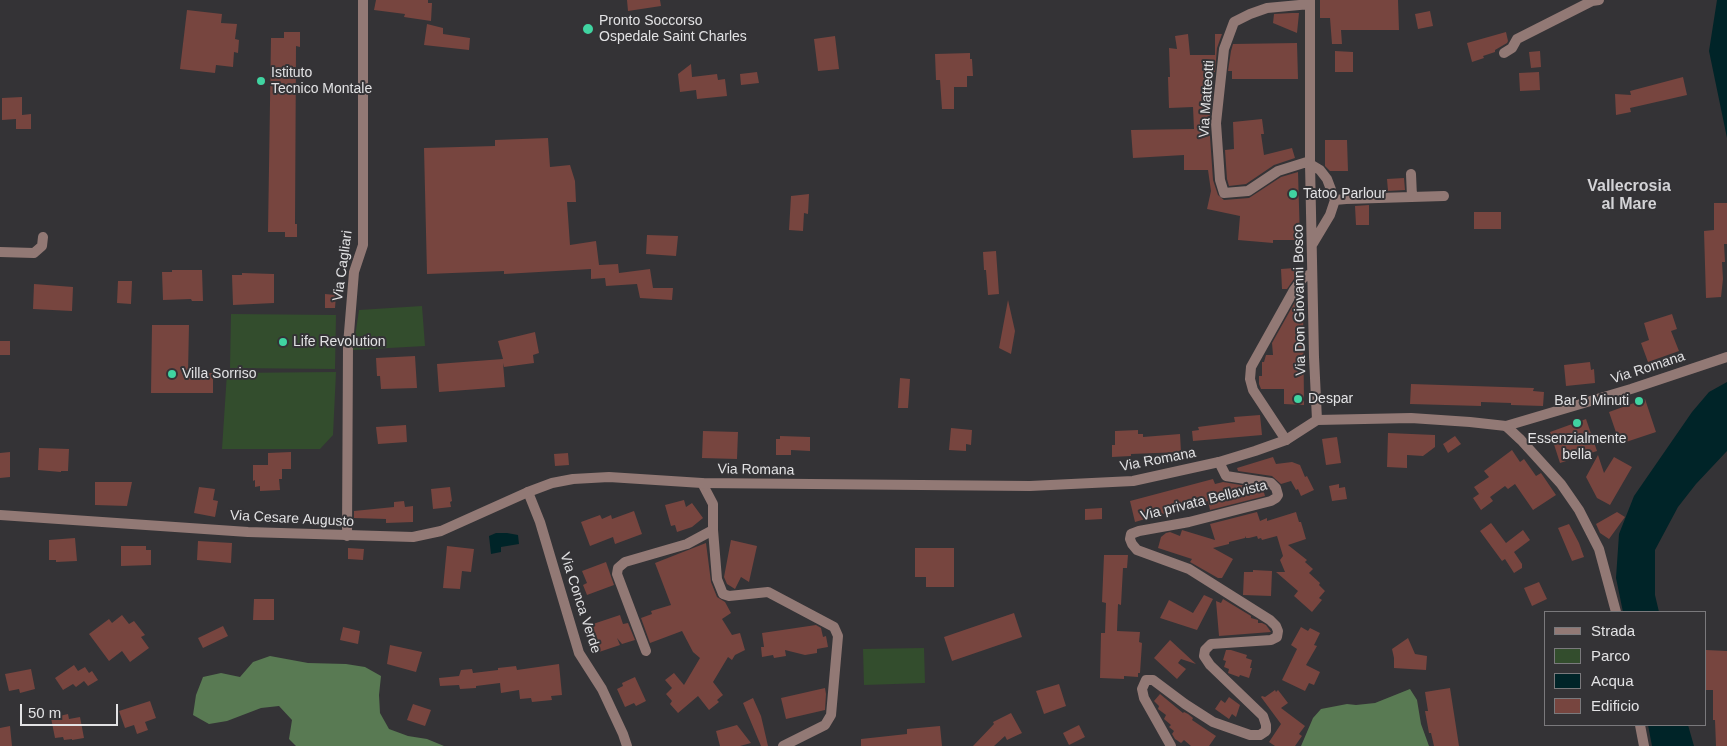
<!DOCTYPE html>
<html>
<head>
<meta charset="utf-8">
<style>
	body { margin:0 }
	#map { position:relative; width:1727px; height:746px; overflow:hidden; background:#343336; font-family:Helvetica,sans-serif }
	canvas { display:block }
	.legend { position:absolute; left:1544px; top:611px; width:162px; height:115px; box-sizing:border-box; background:#343336; border:1px solid #7a797c; margin:0; padding:6px 9px; list-style:none; font-size:15px; color:#e2e2e4 }
	.legend li { display:flex; align-items:center; gap:10px; height:25px }
	.legend b { width:25px; border:1px solid #7a797c }
	.scale { position:absolute; left:20px; top:704px; width:98px; height:22px; box-sizing:border-box; border:2px solid #e2e2e4; border-top:0; padding-left:6px; font-size:15px; line-height:18px; white-space:nowrap; color:#e2e2e4; -webkit-text-stroke:4px #343336; paint-order:stroke }
</style>
</head>
<body>
<div id="map">
<canvas width="1727" height="746"></canvas>
<ul class="legend">
<li><b style="height:6px;background:#927975"></b>Strada</li>
<li><b style="height:14px;background:#334d2d"></b>Parco</li>
<li><b style="height:14px;background:#002428"></b>Acqua</li>
<li><b style="height:14px;background:#77453f"></b>Edificio</li>
</ul>
<div class="scale">50 m</div>
</div>
<script>
const c = document.querySelector('canvas').getContext('2d');
c.lineJoin = 'round';
function fill(path, color) { c.fillStyle = color; c.fill(path, 'evenodd'); }
const toPath = rows => new Path2D(rows.map(r => 'M' + r).join(''));
function trace(path, color, width, dash) { c.strokeStyle = color; c.lineWidth = width; c.lineCap = dash ? 'butt' : 'round'; c.setLineDash(dash || []); c.stroke(path); }
function drawText(font, color, halo, rows, align = 'center') {
  c.font = font + ' Helvetica,sans-serif'; c.lineWidth = 4; c.setLineDash([]); c.textBaseline = 'middle'; c.strokeStyle = halo; c.fillStyle = color; for (const [text, x, y, turn = 0] of rows) {
    c.save(); c.translate(x, y); c.rotate((+turn || 0) * Math.PI / 180); c.textAlign = isNaN(turn) ? turn : align; if (halo) c.strokeText(text, 0, 0); c.fillText(text, 0, 0); c.restore();
  }
}
const green = toPath([
	[422,306,425,346,353,350,359,310],
	[231,314,336,315,335,369,230,368],
	[336,372,333,435,320,449,222,449,227,373],
	[924,648,925,683,864,685,863,649]
]);
const forest = toPath([
	[270,656,308,663,346,664,365,667,381,676,379,695,380,713,389,729,408,736,427,739,444,746,296,746,289,739,292,720,279,706,261,708,227,721,209,724,193,715,196,695,203,677,221,673,240,677,253,662],
	[1410,689,1417,700,1421,724,1429,746,1301,746,1313,718,1321,709,1347,704,1356,705,1375,703]
]);
const water = toPath([
	[1717,0,1727,0,1727,138,1709,51],
	[1727,382,1727,451,1696,484,1678,507,1655,550,1655,595,1659,612,1623,612,1616,578,1619,534,1634,496,1692,412,1709,392],
	[496,533,507,533,518,535,519,544,501,547,501,552,491,554,489,536],
	[1648,725,1688,725,1694,746,1652,746]
]);
const building = toPath([
	[376,0,428,0,428,3,432,3,431,21,404,17,405,14,374,10],
	[627,0,660,0,661,6,628,11],
	[1320,0,1398,0,1399,30,1341,30,1342,44,1332,44,1330,18,1320,18],
	[187,10,222,14,221,23,237,24,235,39,239,40,238,53,234,52,233,67,216,65,215,73,180,69],
	[1430,11,1433,26,1418,29,1415,14],
	[1292,13,1299,13,1297,33,1273,23,1274,14],
	[427,24,443,28,443,34,470,38,469,50,424,45],
	[284,32,300,32,300,47,296,46,295,224,297,224,297,237,285,237,285,232,268,232,271,38,284,38],
	[1506,32,1508,41,1507,43,1495,50,1495,52,1483,56,1484,58,1472,62,1467,43],
	[1188,34,1190,55,1215,55,1215,34,1222,34,1217,48,1215,72,1212,72,1213,85,1209,122,1213,180,1218,195,1224,200,1249,198,1281,177,1298,172,1300,240,1273,240,1273,243,1238,240,1240,216,1207,209,1211,191,1208,170,1184,170,1184,155,1133,158,1131,130,1194,129,1193,107,1169,108,1168,77,1170,77,1169,48,1177,49,1175,36],
	[835,36,839,69,818,71,814,39],
	[1297,43,1298,79,1232,79,1232,71,1228,71,1231,51,1233,44],
	[1335,51,1353,52,1353,72,1335,72],
	[1540,51,1541,67,1531,68,1529,52],
	[970,53,970,59,972,59,973,76,967,76,967,87,954,87,954,109,942,109,940,80,936,80,935,54],
	[691,64,692,77,717,74,718,80,725,79,727,96,697,99,696,90,680,92,678,74],
	[757,72,759,83,741,85,740,74],
	[1539,72,1540,90,1520,91,1519,73],
	[1683,77,1687,95,1630,108,1631,112,1616,115,1615,94,1631,95,1630,91],
	[22,97,22,115,31,114,31,129,16,129,16,119,2,120,2,98],
	[1262,119,1264,134,1261,134,1264,155,1292,148,1295,158,1274,165,1246,184,1229,186,1227,179,1225,150,1234,149,1233,122],
	[548,138,550,167,570,165,575,181,576,202,567,202,570,245,596,241,599,265,618,264,619,273,650,269,653,288,673,288,672,300,640,298,637,284,606,286,605,278,591,279,591,269,504,274,504,271,427,274,424,148,495,146,495,140],
	[1325,140,1347,140,1348,171,1330,171,1325,166],
	[1404,178,1405,190,1388,191,1387,179],
	[809,194,808,214,804,213,803,231,789,230,791,196],
	[1714,203,1727,203,1727,244,1724,244,1725,262,1722,262,1723,279,1721,297,1706,298,1704,231,1714,230],
	[1369,205,1369,225,1356,225,1355,206],
	[1474,212,1501,212,1501,229,1474,229],
	[647,235,678,236,676,256,646,254],
	[996,251,999,294,988,295,986,270,984,270,983,252],
	[1295,268,1296,276,1287,289,1282,289,1281,269],
	[172,270,202,270,203,301,192,301,191,299,163,300,162,272,172,272],
	[242,273,274,274,274,303,233,305,232,275,242,275],
	[118,281,132,281,131,304,117,303],
	[34,284,73,287,72,311,33,309],
	[325,294,336,295,335,308,325,308],
	[1008,300,1015,331,1011,354,999,348],
	[1296,300,1303,300,1304,405,1284,404,1284,389,1261,389,1259,384,1259,376,1262,376,1262,362,1264,362,1266,355,1273,355,1272,343],
	[1672,314,1677,329,1671,331,1679,351,1648,362,1641,343,1649,340,1644,323],
	[152,325,189,325,188,373,213,373,213,393,151,393],
	[535,332,539,353,533,355,534,363,504,367,503,363,505,387,439,392,437,364,503,359,498,341],
	[0,341,10,341,10,355,0,355],
	[415,356,417,388,381,389,380,376,377,376,376,358],
	[1590,362,1591,370,1594,369,1595,383,1566,386,1564,365],
	[900,378,910,379,908,408,898,408],
	[1411,384,1534,388,1533,391,1544,392,1543,406,1511,405,1511,403,1481,402,1481,406,1410,404],
	[1645,399,1656,432,1620,444,1609,412],
	[1260,415,1262,435,1193,441,1192,431,1199,430,1198,427,1235,422,1234,417],
	[1586,419,1597,451,1560,463,1550,432],
	[406,425,407,442,378,444,376,427],
	[951,428,972,430,971,445,966,444,966,451,949,450],
	[1138,430,1138,434,1143,434,1143,437,1180,434,1181,452,1131,454,1131,456,1112,457,1112,445,1115,445,1115,431],
	[703,431,738,432,737,459,702,458],
	[1388,433,1435,435,1435,447,1423,456,1407,455,1407,468,1387,467],
	[780,436,810,437,810,451,791,450,791,455,776,455,776,439,780,439],
	[1455,436,1461,444,1448,453,1443,444],
	[1337,437,1341,463,1326,465,1322,439],
	[39,448,69,449,68,471,61,471,61,472,38,470],
	[1512,450,1520,462,1524,459,1536,476,1541,473,1556,495,1533,510,1515,484,1508,489,1505,486,1490,497,1493,501,1481,510,1473,498,1479,494,1474,487,1489,477,1484,471],
	[10,452,10,477,0,478,0,453],
	[291,452,291,469,282,469,282,479,279,479,280,490,260,491,260,486,255,487,255,480,253,481,253,465,268,465,268,453],
	[568,453,569,465,555,466,554,454],
	[1598,455,1604,473,1614,457,1632,467,1610,505,1597,498,1586,477],
	[1273,457,1276,464,1292,462,1300,465,1305,477,1307,476,1314,490,1301,496,1298,489,1296,490,1291,481,1281,484,1272,476,1238,471,1237,468],
	[1213,479,1215,484,1223,482,1264,489,1263,489,1265,496,1210,510,1208,501,1135,522,1130,501],
	[95,482,132,482,127,506,95,505],
	[1339,484,1339,488,1345,487,1347,499,1332,501,1329,486],
	[199,487,215,489,213,500,218,501,215,517,194,513],
	[450,487,452,501,450,502,451,507,433,509,431,489],
	[684,500,686,507,692,503,703,518,692,527,677,532,675,525,671,526,665,505],
	[404,501,405,507,413,506,413,522,386,523,386,519,354,518,354,511,394,507,394,502],
	[1102,508,1102,519,1085,520,1085,509],
	[634,511,642,534,615,544,613,537,590,546,581,522,600,515,602,519,611,515,612,519],
	[1257,512,1260,521,1267,518,1267,521,1296,512,1299,522,1301,522,1306,539,1288,545,1307,560,1305,562,1313,569,1309,573,1320,583,1319,585,1325,591,1319,598,1322,600,1312,612,1294,596,1298,591,1276,572,1285,572,1280,560,1283,556,1277,536,1262,540,1261,538,1258,539,1257,536,1249,538,1246,538,1246,536,1245,538,1229,542,1229,544,1213,548,1233,559,1222,578,1218,578,1190,562,1192,559,1158,548,1161,537,1166,533,1170,532,1180,536,1182,530,1215,540,1210,524],
	[1617,512,1625,517,1609,539,1600,533,1596,524],
	[1491,523,1506,543,1523,530,1530,540,1514,552,1522,564,1522,568,1514,573,1505,559,1502,561,1480,531],
	[1569,524,1579,543,1584,557,1572,561,1558,528],
	[75,538,77,561,56,562,56,560,49,560,49,540],
	[731,540,757,546,749,582,741,577,735,589,727,584,724,577],
	[198,541,232,543,231,563,197,560],
	[706,543,711,582,717,597,725,602,731,613,722,619,732,635,740,633,745,650,735,655,732,660,728,657,713,682,723,695,717,700,719,702,709,710,698,696,678,713,670,704,672,701,666,694,672,688,665,680,674,673,684,685,700,658,693,652,682,631,650,643,641,618,652,614,651,611,671,605,655,563],
	[121,546,146,546,146,550,151,550,151,565,121,566],
	[447,546,474,549,471,572,462,571,460,589,443,588],
	[348,548,364,549,363,560,348,559],
	[915,548,954,548,954,587,926,587,926,577,915,577],
	[1104,555,1128,555,1127,568,1123,568,1121,605,1118,604,1117,631,1140,632,1139,642,1142,643,1140,673,1138,673,1138,677,1124,676,1124,679,1100,678,1101,633,1105,633,1106,603,1102,602],
	[606,562,614,585,587,595,583,585,587,583,582,571],
	[1253,570,1272,571,1271,596,1243,595,1244,572,1253,572],
	[1539,582,1547,599,1532,606,1524,588],
	[1204,595,1213,599,1197,630,1160,618,1169,600,1193,613],
	[254,599,274,599,274,620,253,620],
	[1223,599,1251,616,1251,618,1258,620,1258,623,1262,623,1266,625,1271,632,1219,636,1216,601,1221,603],
	[1014,613,1022,637,952,661,944,637],
	[122,615,129,624,134,621,145,635,141,637,149,648,130,662,122,651,109,661,89,634,109,619,112,623],
	[620,615,623,624,628,623,635,640,622,644,617,638,620,645,599,652,590,625],
	[816,625,821,628,823,637,826,636,828,647,817,649,817,653,805,655,785,650,786,656,774,658,773,655,762,657,761,647,764,647,762,633],
	[223,626,228,636,203,648,198,638],
	[343,627,360,631,358,644,340,640],
	[1301,627,1308,631,1310,628,1320,633,1314,645,1317,646,1306,665,1320,672,1314,685,1309,683,1305,691,1282,680,1297,649,1291,645],
	[1408,638,1415,654,1427,656,1426,670,1394,668,1394,658,1392,649],
	[1170,640,1196,664,1181,659,1178,663,1186,669,1177,679,1154,658],
	[390,645,422,652,416,672,387,664],
	[1226,650,1231,650,1247,655,1246,658,1252,660,1250,668,1252,668,1249,678,1240,675,1239,677,1228,673,1229,669,1224,667,1226,661,1223,660],
	[1706,650,1727,651,1727,746,1716,746,1715,720,1713,720,1713,690,1706,690],
	[559,664,562,695,551,696,552,700,532,702,531,698,520,699,519,690,501,693,500,683,476,686,476,688,460,689,459,685,440,686,439,678,459,676,461,670,472,669,473,673,498,670,498,668,516,666,517,670],
	[74,665,78,671,85,667,89,673,92,671,98,680,88,686,84,681,76,687,73,684,63,690,55,678],
	[31,669,35,689,20,693,19,689,9,691,5,674],
	[635,677,646,701,636,706,634,703,625,707,617,689,623,686,622,683],
	[1059,684,1066,706,1044,714,1036,691],
	[825,688,826,694,825,710,786,719,781,698],
	[1450,688,1459,746,1434,746,1431,733,1429,733,1425,711,1428,711,1425,692],
	[1275,690,1276,692,1278,690,1288,703,1281,708,1305,726,1299,734,1302,736,1295,746,1275,746,1269,742,1281,724,1261,697,1262,696,1265,697],
	[1160,694,1183,713,1184,712,1188,714,1193,718,1192,720,1216,736,1209,746,1191,746,1184,740,1181,743,1175,739,1172,734,1174,731,1169,727,1171,725,1164,719,1166,715,1158,709,1159,706,1154,701],
	[1229,697,1240,705,1236,717,1232,714,1229,719,1215,709,1221,700,1225,703],
	[753,698,761,716,768,746,761,746,743,703],
	[150,701,156,718,145,722,148,730,137,734,134,725,125,728,119,711],
	[413,704,431,710,425,726,407,720],
	[1011,713,1022,733,1007,740,1005,736,994,746,973,746,994,724,993,722],
	[68,714,69,719,80,717,84,738,72,740,72,739,64,740,63,737,55,738,51,718],
	[737,725,751,743,740,746,720,746,716,731],
	[1079,725,1085,737,1069,745,1063,733],
	[10,726,12,746,0,746,0,728],
	[940,726,942,746,861,746,861,739,907,734,907,729]
]);
const minor = toPath([
	[1310,0,1310,164,1314,357,1317,420],
	[1310,4,1267,8,1250,14,1234,22,1224,49,1216,123,1220,180,1224,193,1248,191,1278,171,1310,161],
	[1504,53,1512,48,1517,39,1592,1,1599,0],
	[1310,164,1320,170,1327,179,1335,200,1330,215,1312,245],
	[1411,174,1412,197],
	[1335,200,1346,199,1444,196],
	[0,252,34,253,42,246,43,237],
	[1506,426,1521,440,1561,484,1579,510,1599,549,1616,612],
	[1286,440,1253,390,1250,379,1251,367,1294,290,1303,278,1312,273],
	[528,492,540,522,579,653,602,689,623,734,627,746],
	[713,530,717,579,723,594,729,596,768,592,834,627,838,636,831,715,825,725,783,746],
	[347,536,348,345,354,272,363,245,363,0],
	[646,651,617,574,618,568,625,562,687,544,713,530,713,504,702,483],
	[1640,725,1644,746],
	[1171,746,1144,698,1142,689,1146,680,1153,680,1185,704,1213,722,1250,735,1260,735,1266,731,1266,725,1263,716,1210,665,1204,656,1205,650,1211,644,1271,640,1277,637,1278,631,1276,626,1270,620,1189,569,1137,550,1132,544,1130,539,1131,534,1139,531,1189,522,1271,501,1276,498,1278,495,1276,488,1271,483,1226,476,1219,462]
]);
const tertiary = toPath([
	[0,515,248,532,413,537,441,531,528,492,552,483,573,479,609,477,702,483,1030,486,1133,481,1219,462,1255,451,1286,440,1317,420,1411,418,1470,422,1506,426,1631,389,1727,357]
]);
const markers = [
	[588,29,6,"#40d4a1"],
	[261,81,5,"#40d4a1"],
	[1293,194,5,"#40d4a1"],
	[283,342,5,"#40d4a1"],
	[172,374,5,"#40d4a1"],
	[1298,399,5,"#40d4a1"],
	[1639,401,5,"#40d4a1"],
	[1577,423,5,"#40d4a1"]
];
const poiNames = [
	["Pronto Soccorso",599,21],
	["Ospedale Saint Charles",599,37],
	["Istituto",271,73],
	["Tecnico Montale",271,89],
	["Tatoo Parlour",1303,194],
	["Life Revolution",293,342],
	["Villa Sorriso",182,374],
	["Despar",1308,399],
	["Bar 5 Minuti",1629,401,"right"],
	["Essenzialmente",1577,439,"center"],
	["bella",1577,455,"center"]
];
const streetNames = [
	["Via Matteotti",1207,99,-86],
	["Via Cagliari",343,266,-82],
	["Via Don Giovanni Bosco",1300,300,-91],
	["Via Romana",1648,368,-18],
	["Via Romana",1158,460,-11],
	["Via Romana",756,470,1],
	["Via privata Bellavista",1204,501,-14],
	["Via Cesare Augusto",292,519,3],
	["Via Conca Verde",580,603,72]
];
const quarterNames = [
	["Vallecrosia",1629,187],
	["al Mare",1629,205]
];
fill(green, '#334d2d');
fill(forest, '#597a53');
fill(water, '#002428');
fill(building, '#77453f');
trace(minor, '#927975', 10);
trace(tertiary, '#927975', 10);
for (const [x, y, r, color] of markers) { const dot = new Path2D(); dot.arc(x, y, r, 0, 2 * Math.PI); c.fillStyle = color; c.fill(dot); trace(dot, '#343336', 2); }
drawText('14px', '#e2e2e4', '#343336', poiNames, 'left');
drawText('14px', '#e2e2e4', '#343336', streetNames);
drawText('bold 16px', '#d3d3d6', '#343336', quarterNames);
</script>
</body>
</html>
